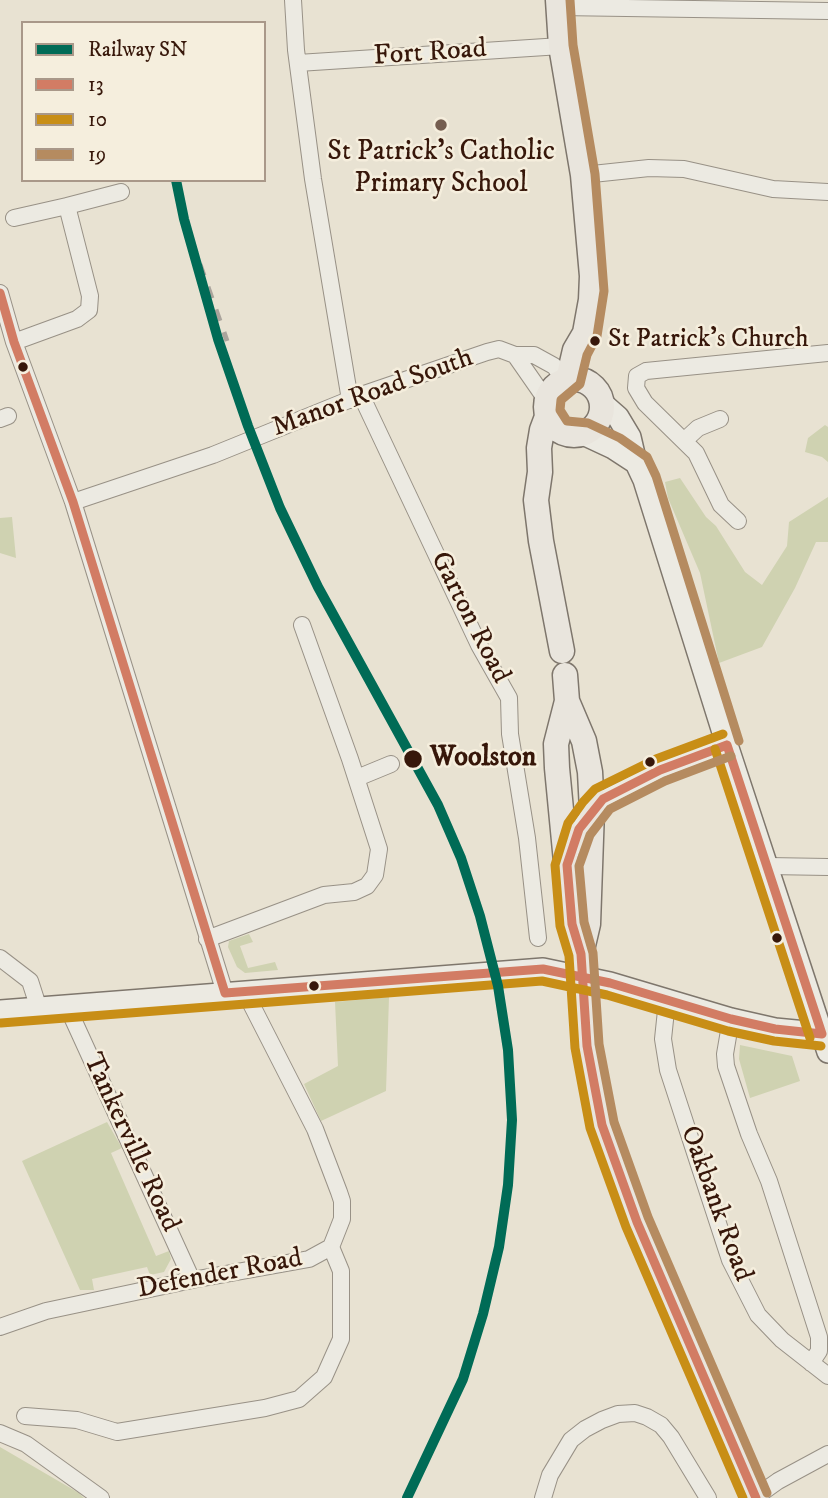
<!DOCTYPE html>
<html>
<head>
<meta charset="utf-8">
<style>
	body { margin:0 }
	#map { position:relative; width:828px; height:1498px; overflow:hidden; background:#e8e2d2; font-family:"IM FELL DW Pica",serif }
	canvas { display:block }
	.legend { position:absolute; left:21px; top:21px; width:245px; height:161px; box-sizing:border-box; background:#f5eedd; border:2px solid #a99889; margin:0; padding:9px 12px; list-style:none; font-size:21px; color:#37170a }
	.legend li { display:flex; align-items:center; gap:14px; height:35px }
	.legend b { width:35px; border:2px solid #a99889 }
</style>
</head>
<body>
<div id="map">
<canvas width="828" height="1498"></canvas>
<ul class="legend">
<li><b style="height:9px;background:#006b56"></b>Railway SN</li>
<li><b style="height:9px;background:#d27c64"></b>13</li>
<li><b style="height:9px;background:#c88e16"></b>10</li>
<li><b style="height:9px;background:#b58b60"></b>19</li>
</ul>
</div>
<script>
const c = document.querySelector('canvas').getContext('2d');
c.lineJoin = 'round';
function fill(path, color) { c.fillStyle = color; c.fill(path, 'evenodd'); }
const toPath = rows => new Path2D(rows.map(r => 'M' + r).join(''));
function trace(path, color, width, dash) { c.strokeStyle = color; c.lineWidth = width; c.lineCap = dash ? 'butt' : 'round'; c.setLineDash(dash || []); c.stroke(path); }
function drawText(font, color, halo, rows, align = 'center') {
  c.font = font + ' "IM FELL DW Pica",serif'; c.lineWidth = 5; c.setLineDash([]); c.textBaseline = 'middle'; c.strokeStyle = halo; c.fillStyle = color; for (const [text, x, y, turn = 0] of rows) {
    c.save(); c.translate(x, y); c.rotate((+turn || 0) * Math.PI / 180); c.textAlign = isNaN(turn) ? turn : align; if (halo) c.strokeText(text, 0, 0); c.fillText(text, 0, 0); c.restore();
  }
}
const green = toPath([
	[825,425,828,427,828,462,822,457,805,452,808,438],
	[680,478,706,517,716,526,745,572,762,585,787,546,789,522,828,497,828,542,816,542,795,588,762,647,719,663,700,573,668,498,665,482],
	[12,517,16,558,0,553,0,518],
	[249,934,253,942,240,946,248,968,275,962,278,970,245,973,237,967,228,947,229,941],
	[389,997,386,1091,321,1121,304,1084,338,1066,335,1002],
	[740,1045,792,1056,800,1081,750,1098,739,1059],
	[107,1122,122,1148,111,1153,156,1256,169,1251,171,1259,164,1272,150,1275,147,1267,92,1279,94,1290,80,1290,22,1161],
	[0,1447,79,1493,84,1498,0,1498]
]);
const street = toPath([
	[293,0,296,50,313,179,350,400],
	[559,7,828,11],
	[298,63,561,46],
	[583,175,649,168,684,169,773,189,828,192],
	[67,206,121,192],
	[0,293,14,342,73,502,225,993],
	[14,342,77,319,89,310,90,296,67,206,14,218],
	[515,355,547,401],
	[361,395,479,645,509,698,510,734,527,838,538,938],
	[0,419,8,416],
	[685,440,698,428,720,419],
	[73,502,213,455,361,395,487,352,499,349,515,355,534,355,554,366,566,381],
	[738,521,721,505,696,453,645,403,636,388,637,376,646,371,828,353],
	[357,778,391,764],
	[569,857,579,829,592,810,603,799,660,770,727,745],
	[768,866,828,867],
	[207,939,324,895,354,892,367,886,375,875,379,849,350,759,302,625],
	[0,958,30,981,39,1009],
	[667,1001,663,1039,668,1070,730,1260,758,1315,782,1340,828,1376],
	[67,1006,192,1280],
	[731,1019,725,1054,726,1066,749,1134,769,1181,819,1337,819,1351,811,1363],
	[0,1327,46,1311,192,1280,309,1259,331,1247,342,1219,342,1201,339,1192,315,1129,245,992],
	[25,1416,77,1420,117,1432,265,1408,299,1399,324,1377,341,1339,341,1271,331,1247],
	[0,1433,26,1444,101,1498],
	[543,1498,550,1475,571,1440,585,1429,602,1420,618,1414,635,1413,647,1417,661,1425,671,1437,708,1498],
	[754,1498,778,1481,828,1454]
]);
const secondary = toPath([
	[602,403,618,417,630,437,636,463,644,480,727,745,828,1052],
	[583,434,613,448,636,463],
	[0,1011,543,969,610,983,731,1019,775,1029,828,1034]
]);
const primary = toPath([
	[558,0,561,46,583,175,592,276,591,300,585,333,575,350,568,380],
	'546 407a28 28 0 1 1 56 0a28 28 0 1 1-56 0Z',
	[548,414,542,430,539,448,540,472,536,500,541,541,562,651],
	[565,675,567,701,584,741,590,772,592,810,588,924,581,954],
	[567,701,556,744,557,768,572,924,579,947],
	[583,1008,587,1046,602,1125,637,1222]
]);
const rail = toPath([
	[184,219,227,341]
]);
const primaryBridge = toPath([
	[581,954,583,1008],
	[637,1222,756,1498]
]);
const bus1 = toPath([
	[0,293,14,342,73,502,225,993],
	[727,745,660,770,603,799,579,829,567,865,572,924,581,954,587,1046,602,1125,637,1222,756,1498],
	[727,745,822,1034],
	[225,993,543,969,610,983,731,1019,775,1029,822,1034]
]);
const bus2 = toPath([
	[723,734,656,759,595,789,583,802,568,823,555,865,560,926,569,956,575,1048,590,1128,626,1227,743,1498],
	[715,749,810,1038],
	[1,1023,542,981,607,995,728,1031,774,1041,821,1046]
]);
const bus3 = toPath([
	[570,0,573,45,595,174,604,291,597,336,587,355,580,384,561,400,560,410,567,421,588,423,620,438,647,457,656,476,739,741],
	[731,756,665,781,610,809,590,835,579,866,584,922,593,953,599,1044,614,1122,648,1217,767,1493]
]);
const rail1 = toPath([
	[176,180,184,219,218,339,248,426,280,508,318,587,438,805,461,858,480,916,498,986,508,1050,512,1120,508,1185,499,1247,483,1314,463,1379,407,1498]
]);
const markers = [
	[441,125,7,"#755e50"],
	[595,341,6,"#37170a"],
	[23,367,6,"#37170a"],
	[413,759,10,"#37170a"],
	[650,762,6,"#37170a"],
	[777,938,6,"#37170a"],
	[314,986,6,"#37170a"]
];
const busNames = [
	["St Patrick's Church",608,341]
];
const streetNames = [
	["Fort Road",430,54,-4],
	["Manor Road South",373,394,-20],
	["Garton Road",469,618,63],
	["Tankerville Road",130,1143,65],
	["Oakbank Road",715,1204,70],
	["Defender Road",220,1275,-11]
];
const poiNames = [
	["St Patrick's Catholic",441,153],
	["Primary School",441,185]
];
const stopNames = [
	["Woolston",430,759]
];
fill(green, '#cfd2b1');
trace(street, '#989186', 18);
trace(secondary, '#7e766c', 24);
trace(primary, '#7e766c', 27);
trace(street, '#eceae2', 16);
trace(secondary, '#eceae2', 21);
trace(primary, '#e9e5dd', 24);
trace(rail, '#aaa49c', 5, [12, 12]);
trace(primaryBridge, '#7e766c', 27, []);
trace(primaryBridge, '#e9e5dd', 24);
trace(bus1, '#d27c64', 9);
trace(bus2, '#c88e16', 9);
trace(bus3, '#b58b60', 9);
trace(rail1, '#006b56', 10);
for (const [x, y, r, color] of markers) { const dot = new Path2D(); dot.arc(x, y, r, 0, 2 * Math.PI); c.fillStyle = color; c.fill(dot); trace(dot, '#f5eedd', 2.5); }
drawText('26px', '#37170a', '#f5eedd', busNames, 'left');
drawText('28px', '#37170a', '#f5eedd', streetNames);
drawText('28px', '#37170a', '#f5eedd', poiNames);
drawText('bold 28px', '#37170a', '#f5eedd', stopNames, 'left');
</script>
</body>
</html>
